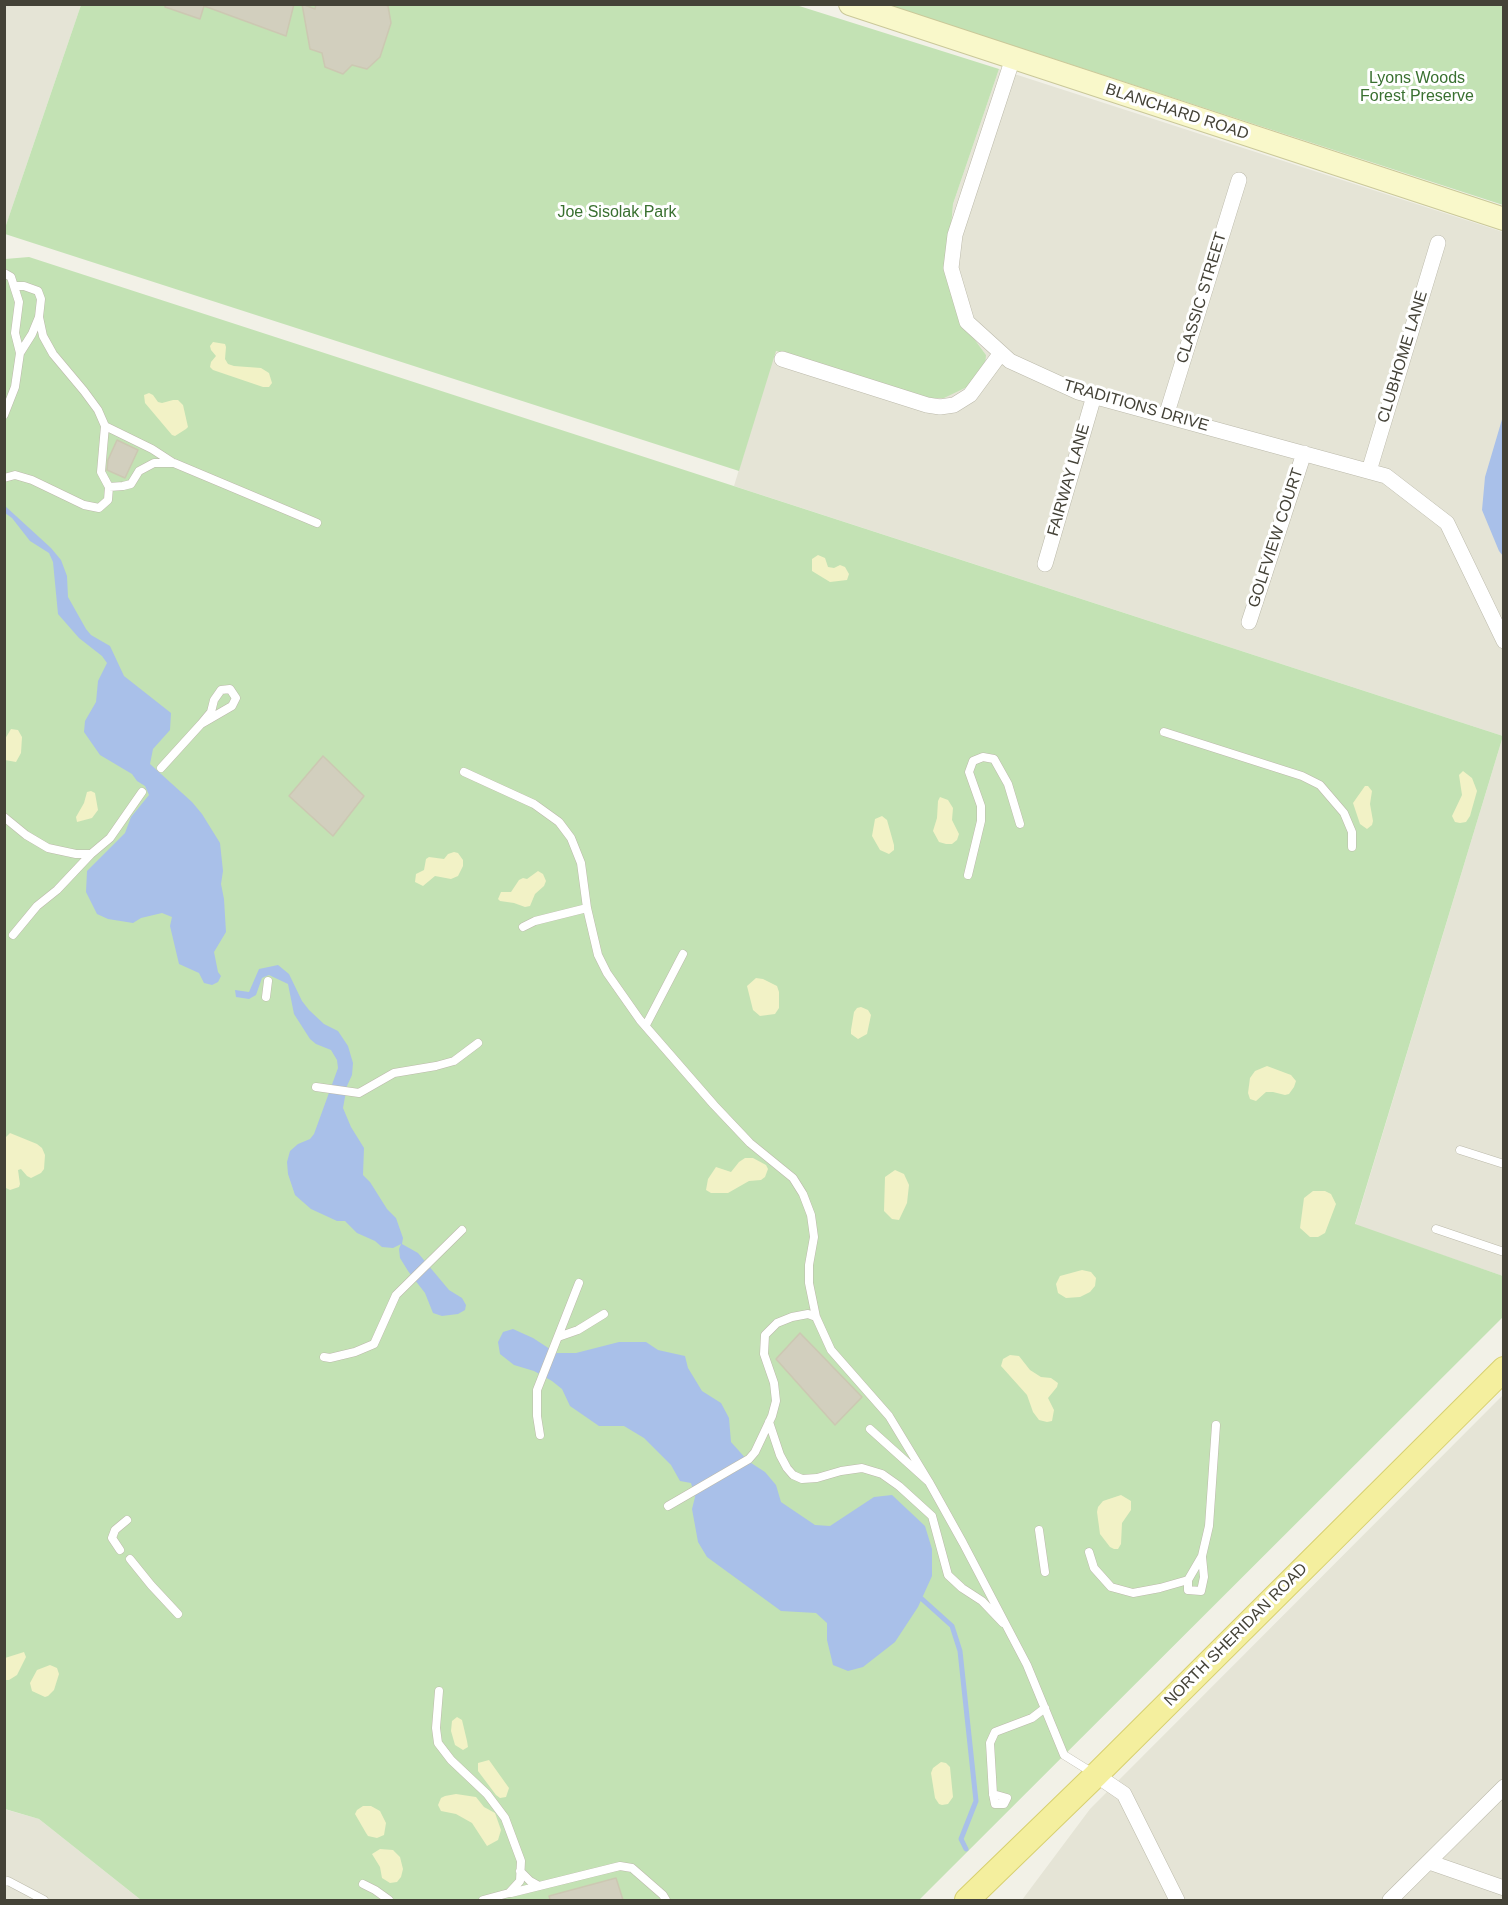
<!DOCTYPE html>
<html>
<head>
<meta charset="utf-8">
<style>
	body { margin:0 }
	#map { position:relative; width:1508px; height:1905px; overflow:hidden; background:#f2f1e7; font-family:Arial,sans-serif }
	canvas { display:block }
	.frame { position:absolute; inset:0; border:6px solid #444237; pointer-events:none }
</style>
</head>
<body>
<div id="map">
<canvas width="1508" height="1905"></canvas>
<div class="frame"></div>
</div>
<script>
const c = document.querySelector('canvas').getContext('2d');
c.lineJoin = 'round';
function fill(path, color) { c.fillStyle = color; c.fill(path, 'evenodd'); }
const toPath = rows => new Path2D(rows.map(r => 'M' + r).join(''));
function trace(path, color, width, dash) { c.strokeStyle = color; c.lineWidth = width; c.lineCap = dash ? 'butt' : 'round'; c.setLineDash(dash || []); c.stroke(path); }
function drawText(font, color, halo, rows, align = 'center') {
  c.font = font + ' Arial,sans-serif'; c.lineWidth = 6; c.setLineDash([]); c.textBaseline = 'middle'; c.strokeStyle = halo; c.fillStyle = color; for (const [text, x, y, turn = 0] of rows) {
    c.save(); c.translate(x, y); c.rotate((+turn || 0) * Math.PI / 180); c.textAlign = isNaN(turn) ? turn : align; if (halo) c.strokeText(text, 0, 0); c.fillText(text, 0, 0); c.restore();
  }
}
const residential = toPath([
	[5,5,81,5,5,228],
	[999,69,1503,232,1503,1276,1355,1225,1503,736,734,486,775,351,840,372,986,355,964,325,947,275,953,204],
	[1503,1395,1503,1900,1022,1900,1090,1809],
	[4,1809,39,1819,141,1900,5,1900]
]);
const green = toPath([
	[81,5,796,5,999,69,953,204,947,275,964,325,986,355,985,366,967,387,944,398,923,398,776,351,739,471,5,234,5,228],
	[888,5,1503,5,1503,205],
	[29,257,1503,736,1355,1224,1503,1276,1503,1317,919,1900,141,1900,39,1819,5,1809,5,259]
]);
const sand = toPath([
	[213,342,225,344,226,347,225,359,228,364,234,366,261,368,269,373,272,383,269,387,263,387,213,370,210,367,211,362,216,356,211,350,210,346],
	[149,393,153,395,158,402,162,403,173,400,178,400,183,405,188,427,186,429,175,436,172,435,145,403,144,395],
	[818,555,825,558,828,567,834,568,840,565,845,567,849,574,847,580,830,582,812,571,812,559],
	[11,729,18,730,22,737,21,753,16,762,5,760,5,739],
	[1463,771,1472,778,1477,791,1470,816,1466,822,1460,823,1455,822,1452,816,1462,795,1459,775],
	[1365,786,1368,786,1372,791,1370,804,1373,821,1372,825,1367,829,1360,824,1353,803],
	[87,792,91,791,95,793,98,810,92,818,77,822,76,817,84,803],
	[940,797,948,800,953,808,952,820,959,834,957,840,952,844,946,844,939,842,933,831,937,818,938,801],
	[882,816,887,820,894,845,894,850,889,854,880,850,872,836,875,819],
	[454,852,458,853,463,860,463,866,458,876,451,879,435,876,423,886,415,882,416,874,424,870,426,859,429,857,444,859,448,854],
	[538,871,543,874,546,881,544,886,535,894,530,906,525,907,514,903,500,901,498,899,501,892,511,892,519,880,523,878,527,879],
	[756,978,763,979,777,986,779,992,779,1008,775,1014,760,1016,753,1010,747,986],
	[861,1007,868,1010,871,1015,867,1034,858,1039,851,1034,851,1030,854,1012,857,1008],
	[1267,1066,1291,1075,1296,1081,1294,1087,1289,1094,1285,1095,1273,1092,1266,1092,1256,1101,1250,1099,1248,1093,1250,1078,1255,1071],
	[10,1133,37,1144,42,1148,45,1155,44,1169,41,1173,31,1178,27,1176,21,1169,18,1170,20,1184,19,1187,10,1190,4,1187,5,1138],
	[745,1158,753,1158,766,1165,768,1169,765,1177,761,1180,749,1181,728,1193,711,1193,706,1190,708,1179,716,1167,731,1172,739,1162],
	[895,1170,904,1174,909,1185,907,1203,899,1220,892,1219,884,1211,885,1177],
	[1313,1191,1325,1191,1331,1194,1336,1204,1325,1233,1318,1237,1310,1237,1300,1228,1304,1198],
	[1082,1270,1091,1272,1096,1278,1095,1286,1090,1292,1080,1297,1066,1298,1058,1293,1056,1284,1060,1276],
	[1010,1355,1019,1356,1030,1370,1041,1377,1051,1378,1058,1383,1057,1387,1048,1398,1054,1410,1052,1421,1047,1422,1039,1420,1033,1412,1027,1395,1001,1366,1003,1359],
	[1121,1495,1131,1501,1131,1510,1122,1523,1121,1544,1118,1549,1114,1549,1110,1547,1100,1534,1097,1512,1098,1507,1103,1501],
	[24,1652,26,1657,17,1675,9,1680,5,1680,5,1658],
	[50,1665,57,1668,59,1674,54,1690,48,1696,45,1697,32,1691,30,1683,37,1670],
	[457,1717,462,1720,467,1741,468,1747,463,1750,455,1745,451,1731,452,1721],
	[489,1760,509,1788,506,1797,500,1798,496,1795,478,1771,478,1763],
	[941,1762,946,1763,950,1767,953,1797,948,1804,942,1805,939,1804,935,1798,931,1773,933,1768],
	[456,1794,476,1797,484,1807,495,1813,501,1830,498,1840,487,1846,472,1823,456,1814,441,1811,438,1805,441,1798,445,1796],
	[363,1806,371,1806,380,1811,386,1823,384,1835,377,1838,368,1836,366,1833,355,1814,357,1810],
	[380,1849,393,1850,400,1857,403,1869,401,1877,397,1882,390,1883,382,1878,380,1867,372,1854]
]);
const water = toPath([
	[1503,416,1503,556,1499,551,1482,510,1485,477],
	[4,505,51,548,61,560,67,576,68,597,86,629,91,635,110,646,124,676,171,713,170,730,153,749,150,764,192,802,202,814,220,843,223,871,221,884,224,899,226,932,214,952,218,972,221,976,218,982,212,985,204,983,199,973,179,964,170,926,172,917,162,913,141,918,133,923,108,919,97,914,86,892,87,871,125,833,131,817,149,795,145,786,137,781,132,774,100,755,84,732,85,721,96,702,98,681,107,663,102,656,79,638,58,614,53,562,49,553,30,541,12,518,5,513],
	[278,965,289,974,302,1001,309,1010,324,1024,338,1031,348,1046,353,1063,352,1075,347,1086,343,1108,351,1127,364,1148,363,1175,370,1182,387,1209,396,1218,403,1238,402,1244,418,1253,449,1290,462,1298,466,1305,465,1310,458,1314,442,1316,433,1313,425,1293,408,1271,400,1258,399,1249,401,1244,393,1248,382,1247,375,1241,357,1233,345,1221,337,1221,311,1209,295,1195,288,1174,287,1162,290,1151,298,1144,310,1139,314,1134,338,1068,337,1060,331,1050,316,1044,310,1039,294,1014,288,984,269,975,262,978,256,995,249,999,236,997,235,990,249,992,259,969],
	[513,1329,533,1338,556,1353,576,1353,619,1342,646,1342,658,1350,685,1356,688,1368,702,1391,721,1403,729,1418,731,1442,748,1461,765,1472,776,1485,781,1502,815,1525,830,1526,874,1497,892,1495,925,1526,932,1549,932,1576,918,1607,895,1642,863,1667,848,1671,833,1665,827,1640,827,1623,816,1613,781,1611,707,1557,698,1542,692,1509,695,1497,691,1483,680,1481,671,1465,644,1438,624,1426,599,1426,570,1406,562,1389,552,1381,534,1371,514,1365,500,1354,498,1342,503,1332]
]);
const stream = toPath([
	[922,1599,952,1626,960,1651,976,1801,961,1839,966,1849]
]);
const building = toPath([
	[165,4,294,4,286,36,204,6,200,19,165,7,165,4],
	[302,4,315,9,316,4,383,4,388,6,391,23,380,57,367,69,352,65,343,74,325,67,322,53,310,49,302,4],
	[117,440,138,450,125,478,107,470,108,460,117,440],
	[323,756,364,796,333,836,289,796,323,756],
	[800,1333,862,1397,835,1425,776,1359,800,1333],
	[616,1878,623,1900,550,1900,549,1896,616,1878]
]);
const lane = toPath([
	[4,273,11,277,19,302,15,333,20,353,15,387,4,415],
	[14,286,24,286,38,291,41,299,39,317,32,334,20,353],
	[105,426,152,449,172,462],
	[4,478,15,475,32,480,84,505,99,508,108,500,109,487,101,472,105,426,98,410,84,391,53,354,43,336,39,317],
	[109,487,123,486,131,484,139,471,154,463,174,463,317,523],
	[1164,732,1302,776,1320,785,1344,813,1352,832,1352,847],
	[161,768,201,724,232,706,236,698,230,689,221,690,214,700,211,712,201,724],
	[464,772,534,804,559,822,571,838,581,863,587,908,598,955,607,973,640,1020,714,1105,750,1143,793,1178,803,1194,811,1215,814,1237,809,1265,809,1283,816,1317,831,1350,889,1416,929,1482],
	[4,817,26,835,48,848,76,854,91,854,110,838,142,792],
	[968,875,981,821,981,806,969,772,973,761,983,757,994,759,1008,784,1020,824],
	[523,927,535,921,587,908],
	[13,935,37,906,57,890,91,854],
	[266,997,268,981],
	[646,1025,683,954],
	[316,1087,359,1093,394,1073,436,1066,454,1061,478,1043],
	[1460,1150,1504,1164],
	[1436,1229,1504,1252],
	[558,1337,578,1330,604,1314],
	[324,1357,330,1358,355,1352,374,1344,396,1295,462,1230],
	[769,1422,780,1455,787,1468,793,1475,802,1479,817,1478,841,1471,862,1468,882,1474,899,1486,932,1516,948,1575,962,1588,982,1601,1003,1623],
	[870,1429,929,1482,963,1543,1027,1665,1064,1755,1093,1773],
	[540,1435,537,1416,537,1390,579,1283],
	[668,1506,749,1459,755,1452,772,1416,776,1401,774,1383,764,1354,765,1335,777,1323,792,1317,808,1314,816,1317],
	[1039,1530,1045,1572],
	[120,1550,112,1538,115,1530,127,1520],
	[1089,1552,1094,1568,1111,1587,1133,1593,1160,1588,1188,1580,1202,1556,1209,1526,1216,1425],
	[130,1559,151,1585,178,1614],
	[1188,1580,1188,1590,1201,1591,1204,1577,1202,1557],
	[439,1691,436,1728,438,1743,451,1760,487,1794,505,1818,521,1861,520,1881,509,1893,483,1900],
	[993,1794,1007,1798,1004,1804,995,1804,993,1794,990,1743,995,1732,1032,1718,1045,1708],
	[520,1871,530,1881,539,1886],
	[4,1882,8,1881,44,1900],
	[363,1884,375,1890,389,1900],
	[511,1893,620,1866,632,1868,663,1895,666,1900]
]);
const street = toPath([
	[1013,58,955,235,951,268,967,322,1010,361,1078,392,1386,476,1447,523,1504,641],
	[782,359,927,405,940,407,954,405,970,395,1001,353],
	[1166,416,1239,180],
	[1369,471,1438,243],
	[1045,564,1094,396],
	[1249,622,1304,453],
	[1096,1775,1124,1794,1177,1900],
	[1429,1862,1504,1888],
	[1390,1900,1504,1787]
]);
const secondary = toPath([
	[850,4,1504,219]
]);
const primary = toPath([
	[967,1900,1096,1775,1504,1369]
]);
const parkNames = [
	["Lyons Woods",1417,79],
	["Forest Preserve",1417,97],
	["Joe Sisolak Park",617,213]
];
const streetNames = [
	["BLANCHARD ROAD",1177,112,18],
	["CLASSIC STREET",1202,298,-73],
	["CLUBHOME LANE",1403,357,-73],
	["TRADITIONS DRIVE",1136,406,16],
	["FAIRWAY LANE",1069,480,-74],
	["GOLFVIEW COURT",1276,538,-72],
	["NORTH SHERIDAN ROAD",1236,1635,-45]
];
fill(residential, '#e5e4d6');
fill(green, '#c3e2b4');
fill(sand, '#f2f2c6');
fill(water, '#a9c0e9');
trace(stream, '#a9c0e9', 5);
fill(building, '#d2cfbe');
trace(building, '#ccc8b2', 1.5);
trace(lane, '#bcbaab', 9);
trace(street, '#bcbaab', 16);
trace(secondary, '#cac899', 24);
trace(primary, '#d7d06f', 26);
trace(lane, '#fff', 8);
trace(street, '#fff', 15);
trace(secondary, '#f9f8ca', 22);
trace(primary, '#f4ef9e', 24);
drawText('16px', '#397030', '#fff', parkNames);
drawText('16px', '#444237', '#fff', streetNames);
</script>
</body>
</html>
